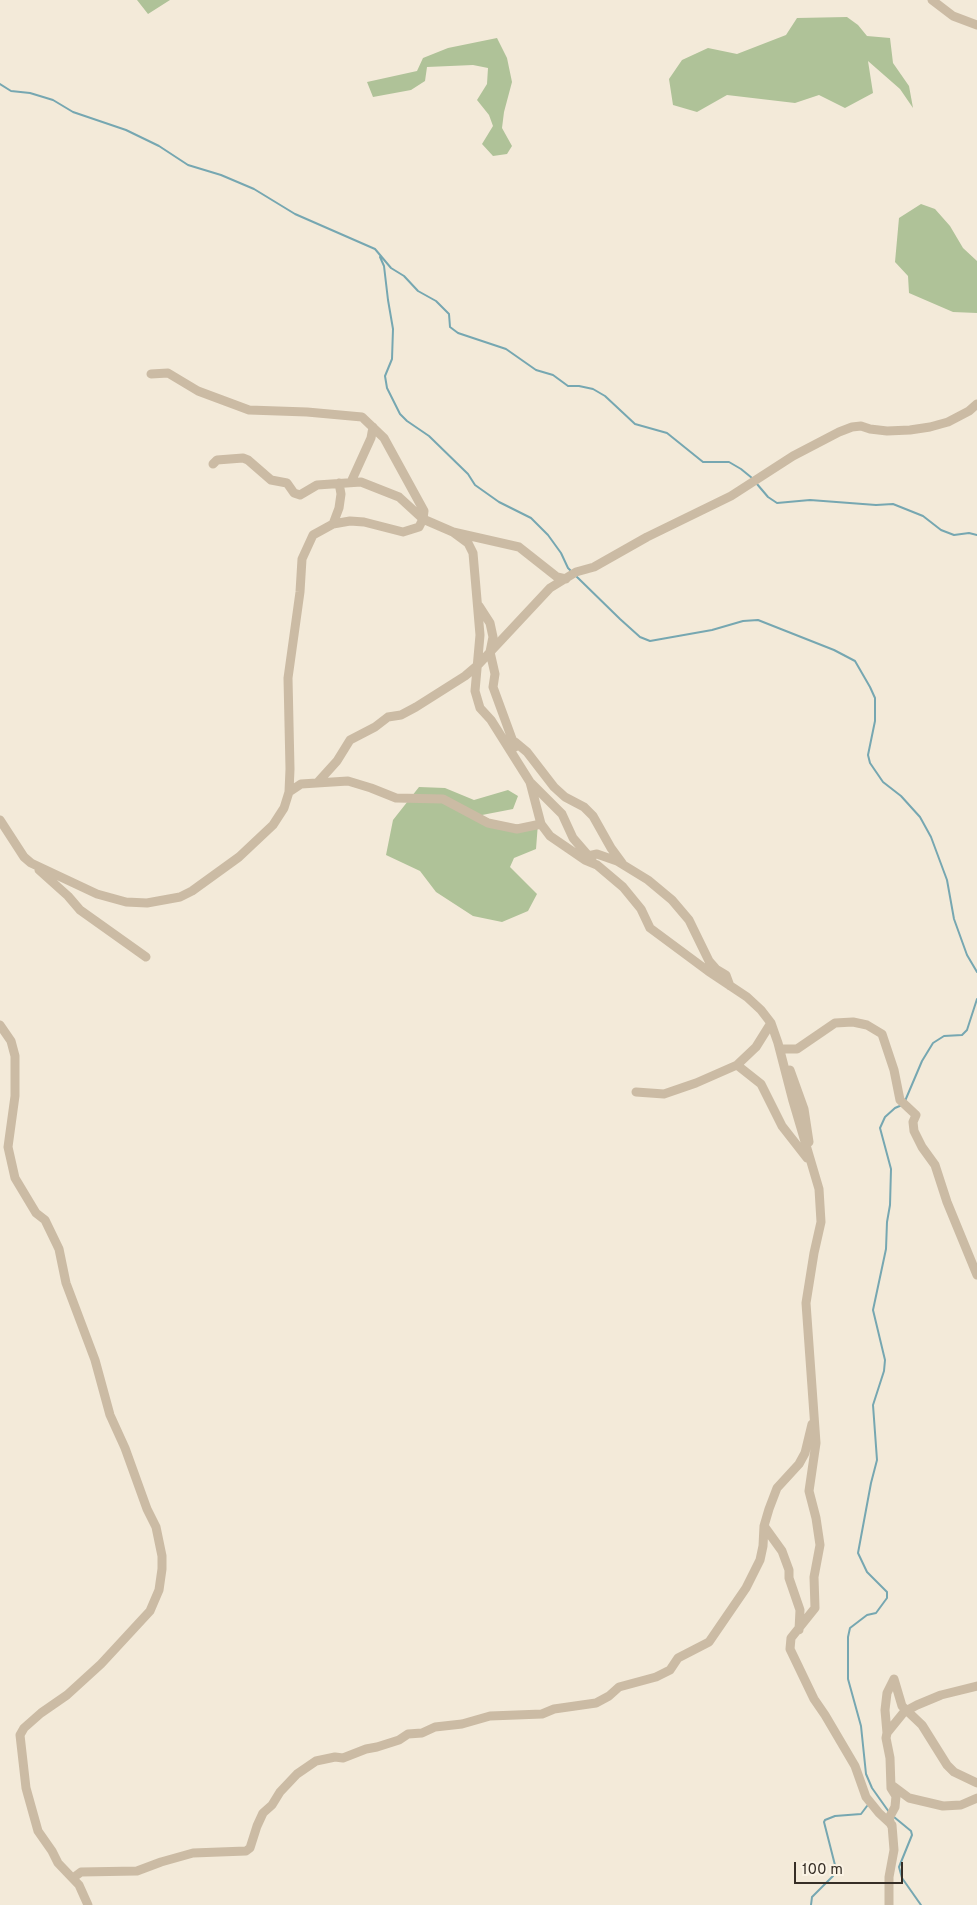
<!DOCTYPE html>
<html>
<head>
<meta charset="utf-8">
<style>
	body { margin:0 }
	#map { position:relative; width:977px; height:1905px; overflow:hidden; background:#f3ead9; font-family:Overpass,sans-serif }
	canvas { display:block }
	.scale { position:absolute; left:794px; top:1862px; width:109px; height:22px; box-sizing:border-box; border:2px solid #362e26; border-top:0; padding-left:6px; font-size:15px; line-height:18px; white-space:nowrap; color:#362e26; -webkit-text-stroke:4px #faf3e5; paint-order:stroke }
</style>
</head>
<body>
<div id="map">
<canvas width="977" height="1905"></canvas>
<div class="scale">100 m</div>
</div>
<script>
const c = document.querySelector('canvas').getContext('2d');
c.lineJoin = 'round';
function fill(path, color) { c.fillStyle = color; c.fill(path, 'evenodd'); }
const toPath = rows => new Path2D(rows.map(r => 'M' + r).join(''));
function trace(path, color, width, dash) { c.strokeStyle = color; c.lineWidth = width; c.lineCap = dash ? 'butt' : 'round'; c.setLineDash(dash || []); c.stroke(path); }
const green = toPath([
	[137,0,170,0,148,14],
	[847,17,858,25,867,36,890,38,893,63,909,86,913,108,900,89,868,61,873,93,845,108,819,95,795,103,727,95,697,112,673,105,669,79,682,60,708,48,737,54,786,35,797,18],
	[497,38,507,58,512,82,504,112,502,128,512,146,507,154,493,156,482,144,493,126,489,115,477,100,487,84,488,68,473,65,427,67,425,81,411,90,373,97,367,82,417,71,423,58,448,48],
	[921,204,935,209,950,226,963,248,977,261,977,313,953,312,909,293,908,276,895,262,899,218],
	[419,787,445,788,474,800,508,790,518,796,513,809,482,815,491,820,511,825,538,823,536,849,514,858,510,867,537,894,528,911,502,922,473,916,436,892,420,871,386,855,393,820]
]);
const stream = toPath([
	[0,84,11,91,30,93,53,100,73,112,126,130,159,146,188,165,221,175,254,189,295,214,375,249,391,268,404,276,418,291,436,301,449,314,450,327,458,333,506,349,536,370,553,375,568,386,579,386,593,389,605,396,635,424,667,433,703,462,729,462,741,469,752,478],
	[380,257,384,266,388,300,393,329,392,359,385,376,387,388,400,414,407,421,429,436,468,474,475,485,499,502,531,518,548,535,561,553,568,568,571,571],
	[757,484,768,497,777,503,810,500,876,505,893,504,923,516,941,530,954,535,969,533,977,535],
	[576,576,620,619,640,637,650,641,712,630,743,621,758,620,834,650,855,661,870,687,875,698,875,721,868,755,870,763,883,782,901,796,920,817,931,837,947,880,954,919,967,955,977,972],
	[905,1101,922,1061,933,1043,944,1036,962,1035,967,1030,977,999],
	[889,1812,872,1788,866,1774,861,1726,848,1679,848,1637,850,1628,867,1615,876,1613,887,1598,887,1592,867,1572,858,1553,871,1483,877,1460,873,1405,884,1371,885,1360,873,1310,886,1249,887,1222,890,1205,891,1169,880,1128,885,1117,895,1108,902,1105],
	[894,1817,911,1831,912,1835,899,1867,902,1878,921,1905],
	[811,1905,812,1897,833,1876,836,1869,824,1822,825,1820,835,1816,861,1814,867,1806]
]);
const minor = toPath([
	[932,0,953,16,977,25],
	[213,464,217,460,243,458,248,460,271,480,287,483,294,493,300,495,317,485,361,482,399,497,423,519,453,532,519,547,557,577,566,579],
	[351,482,371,438,373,427],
	[333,524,339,508,341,494,339,483],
	[453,532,468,543,473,553,480,635,475,691,480,708,491,720,530,782,541,824,550,836,585,860,597,865,623,887,641,909,650,928,708,971,747,997,761,1010,771,1023,778,1043,793,1101,819,1189,821,1222,814,1253,806,1303,816,1443,809,1491,816,1518,820,1545,814,1577,815,1608,791,1638,790,1649,814,1699,825,1715,855,1766,866,1797,879,1813,892,1825,894,1850,889,1877,889,1905],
	[479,606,490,623,493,637,490,652,495,674,493,687,515,747],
	[515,742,527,752,554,787,565,797,584,807,593,816,611,848,622,863],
	[318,782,337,761,350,740,375,727,388,717,401,715,416,707,465,676,478,665,550,588,576,572,594,567,647,537,731,496,793,456,839,432,852,427,861,426,870,429,887,431,910,430,930,427,948,422,969,411,977,404],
	[531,783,562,814,573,838,592,860],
	[289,792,301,784,348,781,371,788,396,798,443,799,488,823,517,829,541,824],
	[0,820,24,857,31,863,97,894,126,902,147,903,180,897,192,891,239,857,273,825,284,808,289,792,290,769,288,678,300,592,302,559,313,535,333,524,350,521,364,522,403,532,419,527,423,519,424,511,384,438,362,417,307,412,249,410,198,391,168,373,151,374],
	[588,856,597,854,617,861,648,880,672,900,689,920,709,961,716,969,726,975,730,986],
	[39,870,68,896,80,910,146,957],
	[0,1025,11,1041,15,1056,15,1096,8,1147,15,1178,36,1213,45,1220,59,1249,66,1283,95,1360,110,1415,125,1448,147,1509,156,1527,162,1556,162,1569,159,1590,150,1611,101,1664,67,1695,41,1713,24,1728,20,1735,26,1788,38,1831,52,1851,58,1863,79,1885,88,1905],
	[781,1049,797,1049,835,1023,853,1022,867,1025,882,1034,894,1070,900,1100,916,1115,913,1122,914,1131,922,1147,935,1165,947,1202,977,1275],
	[737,1065,761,1084,782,1126,807,1158],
	[790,1070,804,1109,809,1142],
	[636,1092,664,1094,696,1083,737,1065,756,1047,771,1023],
	[764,1526,782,1551,789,1570,789,1578,800,1610,799,1630],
	[887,1733,885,1710,887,1693,894,1679,902,1706,922,1725,947,1765,954,1772,977,1783],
	[893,1786,909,1798,943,1806,961,1805,977,1798],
	[891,1825,889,1818,895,1807,896,1796,891,1788,890,1758,886,1738,887,1733,904,1712,917,1705,941,1695,977,1686],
	[73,1878,81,1872,137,1871,161,1862,193,1853,246,1851,250,1848,257,1826,263,1813,272,1805,280,1792,297,1774,316,1761,335,1757,343,1758,366,1749,377,1747,399,1740,408,1734,422,1733,435,1727,462,1724,490,1716,542,1714,554,1709,596,1703,609,1696,619,1687,656,1677,670,1670,678,1658,709,1642,746,1588,760,1560,763,1546,764,1526,769,1509,777,1488,799,1464,805,1453,812,1424]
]);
fill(green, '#afc298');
trace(stream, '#76a7b1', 2);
trace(minor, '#cbbba4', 9);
</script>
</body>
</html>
